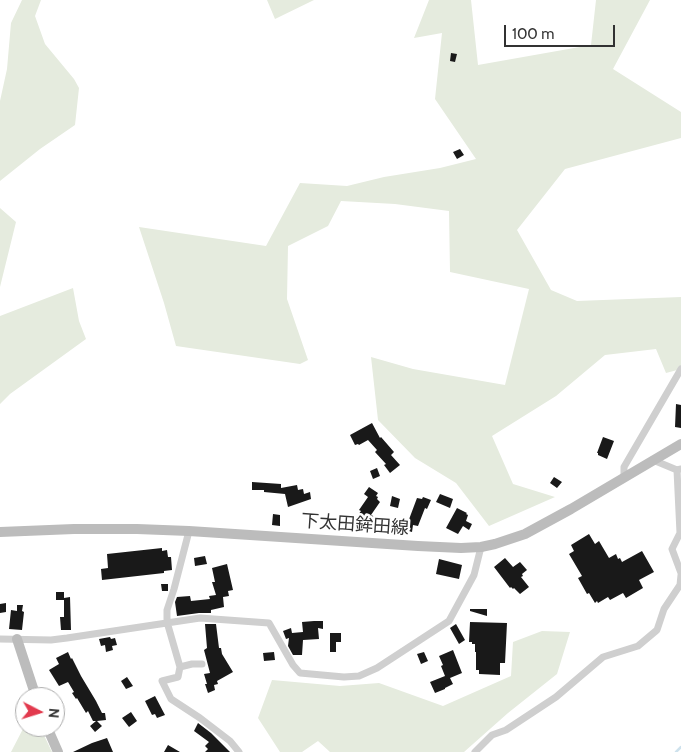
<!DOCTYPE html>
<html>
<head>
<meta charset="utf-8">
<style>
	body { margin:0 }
	#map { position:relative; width:681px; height:752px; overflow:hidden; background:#fff; font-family:Cabin,sans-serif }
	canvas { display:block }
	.north { position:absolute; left:15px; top:687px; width:50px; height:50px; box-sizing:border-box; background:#fff; border:1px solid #adadad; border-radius:50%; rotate:95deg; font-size:14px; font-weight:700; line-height:20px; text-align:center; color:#323232 }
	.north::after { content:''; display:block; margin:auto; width:18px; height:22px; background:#e23a4e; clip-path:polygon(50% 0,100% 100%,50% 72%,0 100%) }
	.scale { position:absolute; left:504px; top:25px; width:111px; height:22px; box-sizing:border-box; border:2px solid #323232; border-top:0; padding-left:6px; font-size:15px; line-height:18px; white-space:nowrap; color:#323232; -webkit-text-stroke:4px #fff; paint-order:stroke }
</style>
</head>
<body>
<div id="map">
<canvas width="681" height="752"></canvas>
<div class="north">N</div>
<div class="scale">100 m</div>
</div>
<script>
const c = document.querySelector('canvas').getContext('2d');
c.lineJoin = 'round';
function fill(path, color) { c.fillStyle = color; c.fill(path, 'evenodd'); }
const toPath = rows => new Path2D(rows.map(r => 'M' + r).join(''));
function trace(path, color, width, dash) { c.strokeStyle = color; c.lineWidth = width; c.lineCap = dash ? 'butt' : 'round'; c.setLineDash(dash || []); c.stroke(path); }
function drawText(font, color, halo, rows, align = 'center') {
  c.font = font + ' Cabin,"Noto Sans JP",sans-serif'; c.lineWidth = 5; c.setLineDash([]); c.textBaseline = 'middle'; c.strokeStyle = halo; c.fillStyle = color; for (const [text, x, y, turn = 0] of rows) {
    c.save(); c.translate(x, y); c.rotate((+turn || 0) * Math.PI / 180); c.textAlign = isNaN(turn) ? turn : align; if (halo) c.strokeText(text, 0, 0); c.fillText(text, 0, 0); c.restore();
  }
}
const green = toPath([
	[22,0,41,0,35,16,45,44,74,79,79,88,75,125,40,149,0,181,0,101,7,69,11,23],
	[267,0,314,0,275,19],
	[429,0,471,0,478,65,591,45,596,0,650,0,613,69,681,112,681,138,565,169,517,230,551,290,577,301,681,297,681,369,666,373,656,349,605,355,556,396,492,436,513,484,555,497,489,526,456,483,415,458,378,420,371,357,413,369,505,385,529,289,450,272,449,211,395,204,341,201,328,226,288,246,287,299,308,360,300,364,176,346,164,303,139,227,266,246,300,183,347,186,384,177,440,168,476,159,435,99,442,33,414,38],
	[0,208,16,222,0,287],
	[73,288,79,321,86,339,10,394,0,404,0,316],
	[542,631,570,632,557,674,508,713,464,752,330,752,318,741,302,752,280,752,258,718,272,680,340,686,379,683,443,706,511,676,513,642],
	[25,725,25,727,40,727,52,752,11,752]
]);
const stream = toPath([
	[676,752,681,747]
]);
const building = toPath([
	[451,53,457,54,455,62,450,61],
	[460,149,464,155,457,159,453,152],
	[676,404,681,405,681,428,675,427],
	[372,423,380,438,381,437,394,452,391,455,400,465,390,473,384,465,386,464,375,452,377,450,368,440,359,445,358,444,355,445,350,435],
	[603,437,614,441,607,459,598,455,598,453,597,453],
	[377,468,380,476,373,479,370,471],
	[554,477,562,482,557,488,550,483],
	[252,482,281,484,281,488,297,485,298,490,303,489,304,494,310,492,311,499,288,507,285,494,264,492,264,490,252,490],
	[369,487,378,493,376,496,378,497,377,499,380,502,371,515,384,521,383,523,385,525,382,531,380,530,379,532,364,526,355,519,361,511,359,510,368,497,364,494],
	[440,494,453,499,450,508,436,502],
	[392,496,400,499,398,508,390,506],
	[423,497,431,500,427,509,425,508,418,526,413,525,412,532,405,530,417,498,422,499],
	[457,508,467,513,466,514,468,515,466,521,472,524,469,530,463,526,458,534,446,528],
	[273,514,280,515,280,526,272,525],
	[589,534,595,544,599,541,609,558,616,554,618,559,620,558,622,562,642,551,654,572,639,580,643,588,626,598,623,593,610,600,608,597,598,603,597,601,595,603,589,593,587,594,578,578,582,576,569,554,574,551,571,545],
	[162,548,162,551,167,550,168,557,171,557,172,570,164,571,164,573,102,580,101,569,108,568,107,554],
	[205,556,207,564,195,566,194,558],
	[505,558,513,567,520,562,527,570,522,574,523,576,521,577,529,587,520,594,514,588,513,589,511,587,510,588,494,567],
	[439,559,462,565,459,579,436,574],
	[227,564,233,590,228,591,229,596,223,597,224,607,211,610,211,613,199,613,177,616,175,602,177,597,190,596,191,601,210,599,209,596,216,595,212,582,215,582,212,568],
	[161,584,168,584,168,591,162,591],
	[56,592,64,592,64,598,70,597,71,630,61,630,60,617,64,617,64,600,56,600],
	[6,603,6,612,0,613,0,604],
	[17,605,23,605,22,611,24,612,22,630,9,629,11,610,17,611],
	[470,609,487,609,487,616,470,611],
	[314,621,323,621,323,629,318,628,319,639,303,640,302,655,293,655,288,646,289,638,286,639,283,631,291,628,292,633,303,632,302,622],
	[470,622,507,623,505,663,500,663,500,675,479,674,479,670,476,670,476,652,475,652,475,644,472,644,472,642,469,642],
	[205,624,216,624,219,648,221,648,222,654,233,672,217,681,218,684,214,685,215,690,208,693,205,684,207,684,204,674,210,673,204,650,207,648],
	[456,624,465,640,459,644,450,628],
	[330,633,341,633,341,642,336,642,336,652,330,652],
	[110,637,111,639,115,638,117,645,112,646,113,650,106,652,105,645,101,646,99,639],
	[453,650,462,673,450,678,453,684,445,688,445,689,435,693,430,682,445,676,441,666,443,665,439,656],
	[68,652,71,659,72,658,81,676,96,701,102,713,105,713,106,720,97,721,102,726,95,732,90,726,96,721,93,721,88,711,86,713,77,698,76,699,72,693,74,692,68,682,59,686,49,670,59,664,56,658],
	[274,652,275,660,264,661,263,653],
	[424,652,428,661,421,664,417,654],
	[127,677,133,686,126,689,121,681],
	[155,696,165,715,157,718,155,714,152,715,145,701],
	[131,712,137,721,129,727,122,718],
	[198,723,211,733,230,752,205,752,208,749,205,746,209,742,194,731],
	[107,738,113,752,73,752,92,743],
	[168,745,180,752,164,752]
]);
const street = toPath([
	[653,460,677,470,681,469],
	[677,470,680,533,672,549,681,573],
	[624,478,624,467,681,369],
	[189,531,174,589,167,610,167,622,180,667,178,677,162,681,171,699,200,718,230,741,239,752],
	[0,639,51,640,67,638,200,618,269,623,293,665,300,673,344,677,359,676,377,668,449,621,474,575,481,547],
	[180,667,192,664,202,664],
	[475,752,492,735,506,730,556,697,603,657,638,646,657,630,664,609,680,585,681,575]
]);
const secondary = toPath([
	[0,532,74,529,137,529,189,531,418,546,461,548,481,547,495,544,525,534,571,509,681,444],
	[17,639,36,697],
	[47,727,58,752]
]);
const streetNames = [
	["下太田鉾田線",355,525,4]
];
fill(green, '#e5ebde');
trace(stream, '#cee2ed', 2.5);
fill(building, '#191919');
trace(street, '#cfcfcf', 7);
trace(secondary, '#bcbcbc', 10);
drawText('18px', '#323232', '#fff', streetNames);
</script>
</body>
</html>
